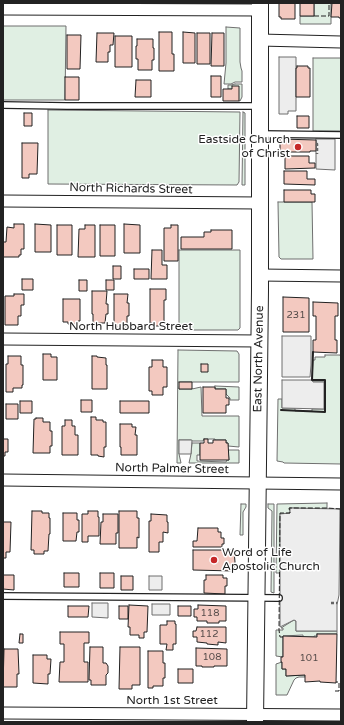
<!DOCTYPE html>
<html>
<head>
<meta charset="utf-8">
<style>
	body { margin:0 }
	#map { position:relative; width:344px; height:725px; overflow:hidden; background:#fff; font-family:"Varela Round",sans-serif }
	canvas { display:block }
	.frame { position:absolute; inset:0; border:4px solid #222; pointer-events:none }
</style>
</head>
<body>
<div id="map">
<canvas width="344" height="725"></canvas>
<div class="frame"></div>
</div>
<script>
const c = document.querySelector('canvas').getContext('2d');
c.lineJoin = 'round';
function fill(path, color) { c.fillStyle = color; c.fill(path, 'evenodd'); }
const toPath = rows => new Path2D(rows.map(r => 'M' + r).join(''));
function trace(path, color, width, dash) { c.strokeStyle = color; c.lineWidth = width; c.lineCap = dash ? 'butt' : 'round'; c.setLineDash(dash || []); c.stroke(path); }
function drawText(font, color, halo, rows, align = 'center') {
  c.font = font + ' "Varela Round",sans-serif'; c.lineWidth = 3; c.setLineDash([]); c.textBaseline = 'middle'; c.strokeStyle = halo; c.fillStyle = color; for (const [text, x, y, turn = 0] of rows) {
    c.save(); c.translate(x, y); c.rotate((+turn || 0) * Math.PI / 180); c.textAlign = isNaN(turn) ? turn : align; if (halo) c.strokeText(text, 0, 0); c.fillText(text, 0, 0); c.restore();
  }
}
const green = toPath([
	[314,3,331,3,331,24,300,24,300,16,314,16,314,3],
	[3,26,66,26,65,100,3,100,3,26],
	[226,27,240,28,240,62,241,68,242,71,242,82,235,82,231,84,224,84,226,63,226,27],
	[313,58,341,58,341,131,313,131,313,58],
	[235,84,242,84,242,97,240,101,239,101,232,89,228,89,228,85,231,85,235,84],
	[48,110,240,112,239,182,237,185,48,184,48,110],
	[243,112,245,113,245,185,242,185,243,112],
	[278,202,312,202,313,259,281,259,279,257,278,202],
	[179,250,240,250,240,328,238,330,179,330,179,250],
	[178,350,237,351,239,354,239,382,180,382,179,389,192,389,201,387,202,416,239,416,239,447,228,446,228,443,226,443,226,440,215,440,215,439,204,439,203,441,192,441,191,440,179,440,179,454,181,463,177,463,178,350],
	[325,355,340,355,341,357,341,464,284,463,283,462,277,461,278,399,282,399,282,408,295,408,295,411,312,411,312,409,324,409,324,382,312,382,313,360,315,360,315,357,325,357,325,355],
	[215,386,239,387,239,400,230,400,230,398,226,394,226,389,215,389,215,386],
	[192,443,200,443,200,455,197,455,197,461,226,462,227,460,229,460,228,450,239,450,239,463,189,463,191,454,192,443],
	[327,503,327,509,290,508,290,514,280,514,280,573,276,573,277,504,327,503],
	[241,504,246,504,246,507,243,512,243,535,240,535,241,504],
	[268,504,274,504,274,593,271,592,272,511,268,508,268,504],
	[294,620,296,621,296,631,337,631,337,634,317,634,317,636,314,636,314,637,303,637,303,635,283,636,283,657,276,656,276,630,283,630,283,628,281,628,294,620],
	[282,662,282,669,286,669,286,676,305,675,305,677,299,677,296,678,294,680,287,695,276,695,276,664,282,662]
]);
const parking = toPath([
	[279,57,296,57,296,111,288,111,288,114,279,114,279,57],
	[316,139,335,139,335,170,316,169,316,139],
	[282,336,311,336,311,365,310,377,282,377,282,336],
	[282,380,312,380,313,382,324,382,324,409,282,408,282,380],
	[179,440,192,440,191,454,179,454,179,440],
	[290,508,340,509,339,595,337,605,337,631,296,631,296,621,294,620,280,627,280,514,290,513,290,508],
	[149,576,162,576,162,590,149,590,149,576],
	[92,603,108,603,108,618,92,617,92,603],
	[152,604,170,604,170,615,152,615,152,604]
]);
const building = toPath([
	[279,3,295,3,295,19,281,19,281,17,279,17,279,3],
	[300,3,314,3,314,16,300,16,300,3],
	[332,3,341,3,341,18,339,18,339,17,331,17,332,3],
	[159,32,172,32,172,54,174,54,174,71,159,71,159,32],
	[183,32,195,33,195,63,183,63,183,32],
	[97,33,114,33,113,45,110,45,110,52,108,52,108,62,96,62,97,33],
	[197,33,210,33,210,64,197,64,197,33],
	[212,33,224,33,224,66,211,66,212,33],
	[67,35,81,35,80,69,67,69,67,35],
	[115,36,132,36,132,67,115,67,115,36],
	[137,39,153,39,153,48,154,48,154,60,152,60,152,70,138,70,138,59,136,59,136,46,137,46,137,39],
	[297,66,308,66,308,68,310,68,310,97,296,97,296,68,297,68,297,66],
	[211,76,221,76,221,97,211,97,211,76],
	[65,77,79,77,79,100,65,100,65,77],
	[136,80,151,80,151,97,135,97,136,80],
	[232,86,239,86,239,101,223,101,223,89,232,89,232,86],
	[24,113,32,113,32,126,24,126,24,113],
	[297,116,309,116,309,128,297,128,297,116],
	[280,139,316,140,316,151,310,151,310,152,280,152,280,139],
	[22,143,38,143,37,174,29,174,29,178,22,178,22,143],
	[285,156,309,156,309,163,315,163,315,168,285,169,285,156],
	[284,171,307,171,307,179,315,179,315,185,284,184,284,171],
	[284,190,311,190,311,194,315,194,315,202,284,202,284,190],
	[14,224,24,224,24,249,21,249,21,255,19,255,19,257,3,257,3,242,6,242,7,227,14,228,14,224],
	[35,224,51,225,51,252,35,252,35,224],
	[124,224,140,225,140,253,124,253,124,224],
	[57,225,72,225,72,255,57,255,57,225],
	[85,225,95,225,95,257,78,257,79,229,85,229,85,225],
	[100,225,115,225,115,256,100,256,100,225],
	[171,225,178,225,178,261,164,261,164,228,171,228,171,225],
	[211,230,232,230,232,249,181,249,181,237,204,237,204,232,211,232,211,230],
	[152,250,162,250,162,265,167,265,167,279,151,279,152,250],
	[113,266,121,266,121,279,113,279,113,266],
	[134,269,149,269,149,279,134,279,134,269],
	[22,279,33,279,33,290,22,290,22,279],
	[79,280,87,280,87,291,79,291,79,280],
	[106,280,114,280,114,290,106,290,106,280],
	[150,289,166,289,166,300,164,300,164,323,163,323,162,326,155,326,155,323,150,323,150,289],
	[92,291,107,291,106,304,108,304,108,314,106,314,105,323,93,323,93,314,92,314,92,291],
	[14,294,24,294,24,305,21,305,21,316,18,316,18,325,5,325,5,296,14,296,14,294],
	[114,294,128,294,127,303,129,303,129,316,127,316,127,327,114,327,114,294],
	[283,297,309,298,309,332,283,332,283,297],
	[63,299,80,299,80,321,78,321,78,324,68,324,68,322,63,322,63,299],
	[313,302,338,303,338,316,335,316,335,340,337,340,337,353,313,352,313,340,316,340,316,316,313,316,313,302],
	[43,354,51,354,51,357,57,357,57,380,43,380,43,354],
	[8,356,21,356,21,365,23,365,23,385,22,385,22,388,13,388,13,392,6,392,6,364,8,364,8,356],
	[92,356,97,356,97,357,106,358,106,365,107,365,107,389,92,389,92,356],
	[152,360,163,360,163,367,167,367,167,387,163,387,163,395,152,395,152,391,149,391,149,367,152,367,152,360],
	[201,364,208,364,208,372,201,372,201,364],
	[179,382,192,382,192,389,179,389,179,382],
	[203,387,215,387,215,389,226,389,226,398,229,398,229,405,226,405,226,413,203,413,203,387],
	[81,400,92,400,92,412,81,412,81,400],
	[20,401,32,401,32,413,20,413,20,401],
	[120,401,149,401,149,413,120,413,120,401],
	[6,404,18,404,18,419,6,419,6,404],
	[91,417,96,417,96,420,103,420,103,422,106,422,106,447,104,447,104,457,98,456,98,455,91,455,91,417],
	[36,418,43,418,43,422,50,422,50,431,52,431,52,446,50,446,50,453,33,453,34,419,36,419,36,418],
	[65,420,72,420,72,426,75,426,75,435,78,435,78,455,62,455,62,426,65,426,65,420],
	[120,424,132,424,132,427,136,427,135,435,137,435,137,455,121,455,121,447,120,447,120,424],
	[3,439,8,439,8,452,5,452,5,456,3,456,3,439],
	[204,439,208,439,208,443,213,443,213,440,226,440,226,443,228,443,229,460,200,460,200,443,204,443,204,439],
	[32,511,42,511,42,513,49,513,49,518,50,518,50,534,49,534,48,551,44,551,44,554,34,554,34,550,31,550,32,511],
	[88,511,98,511,98,517,99,517,99,536,88,536,88,542,82,542,82,514,88,514,88,511],
	[119,511,137,511,137,518,139,518,139,538,137,537,137,548,119,548,119,511],
	[63,513,77,513,77,520,79,520,79,532,77,532,76,541,63,541,63,513],
	[103,514,118,514,118,533,116,533,116,544,100,544,101,522,103,522,103,514],
	[151,514,167,515,167,522,168,522,168,533,163,532,163,542,159,542,159,552,149,552,149,521,151,521,151,514],
	[3,522,11,522,10,552,6,552,6,558,3,558,3,522],
	[198,528,218,528,218,532,221,532,221,538,224,538,224,544,222,544,222,547,193,547,193,541,197,541,198,528],
	[193,550,234,550,235,562,234,571,193,570,193,550],
	[64,573,79,573,79,587,64,587,64,573],
	[100,573,114,573,114,588,100,588,100,573],
	[3,575,14,575,14,590,3,589,3,575],
	[206,575,223,575,223,578,227,578,227,586,225,586,225,594,204,593,204,580,206,580,206,575],
	[121,576,133,576,133,590,121,590,121,576],
	[129,605,148,606,147,632,144,632,144,638,139,638,139,635,130,635,130,627,128,627,129,605],
	[198,605,226,606,226,621,219,621,219,623,207,623,207,621,197,621,197,617,194,617,194,609,198,609,198,605],
	[68,606,89,606,88,617,68,617,68,606],
	[119,606,128,606,128,619,119,619,119,606],
	[178,606,191,606,191,616,178,616,178,606],
	[167,621,175,621,175,624,176,624,176,644,173,644,173,650,166,650,167,644,160,644,160,625,167,625,167,621],
	[197,627,226,627,226,643,218,642,218,645,207,644,207,643,197,642,197,637,193,637,193,631,196,631,197,627],
	[60,632,89,632,89,643,84,643,84,662,88,662,88,682,59,682,60,662,64,662,64,644,60,644,60,632],
	[20,634,23,634,23,643,19,643,20,634],
	[317,634,337,634,336,683,320,682,320,681,305,682,305,675,286,676,286,669,282,669,282,662,281,662,281,657,283,657,283,636,317,637,317,634],
	[90,647,103,647,103,663,106,663,108,666,108,673,106,675,106,685,91,685,91,680,89,680,90,647],
	[120,647,140,647,140,685,132,685,132,689,119,689,120,647],
	[196,648,227,649,227,666,214,666,214,667,202,667,202,666,196,666,196,648],
	[4,649,18,649,19,674,17,674,17,687,3,687,4,649],
	[148,651,163,651,163,663,165,663,165,678,163,678,163,686,153,686,153,688,148,688,148,651],
	[33,655,47,655,47,659,51,659,50,674,48,674,48,684,33,683,33,655],
	[178,669,193,669,193,683,178,683,178,669]
]);
const path = toPath([
	[316,144,317,144,317,154],
	[331,603,337,603]
]);
const service = toPath([
	[3,105,67,106,259,106],
	[262,134,341,135],
	[3,596,279,598]
]);
const minor = toPath([
	[3,9,260,10],
	[260,40,341,42],
	[3,201,259,203],
	[260,275,341,276],
	[3,339,259,341],
	[3,480,341,484],
	[3,713,341,715]
]);
const secondary = toPath([
	[255,722,260,290,260,3]
]);
const fence = toPath([
	[314,16,329,16,329,3],
	[283,637,280,637,279,630,280,513,290,513,289,508,327,508,341,509],
	[335,691,339,691,339,682,336,682]
]);
const wall = toPath([
	[281,410,325,412,325,380,312,380,313,352]
]);
const markers = [
	[298,147,4,"#c62828"],
	[214,560,4,"#c62828"]
];
const numberNames = [
	["231",296,315],
	["118",210,613],
	["112",209,634],
	["108",212,657],
	["101",309,658]
];
const poiNames = [
	["Eastside Church",290,140],
	["of Christ",290,154],
	["Word of Life",222,553,"left"],
	["Apostolic Church",222,567,"left"]
];
const streetNames = [
	["North Richards Street",131,189,1],
	["North Hubbard Street",131,327],
	["East North Avenue",259,359,-89],
	["North Palmer Street",172,469,1],
	["North 1st Street",172,701]
];
fill(green, '#e0efe3');
trace(green, '#6f6f6f', 1);
fill(parking, '#ededed');
trace(parking, '#6f6f6f', 1);
fill(building, '#f3c9c0');
trace(building, '#222', 1);
trace(service, '#222', 8);
trace(minor, '#222', 13);
trace(secondary, '#222', 18);
trace(path, '#646464', 2.5, [3, 2]);
trace(service, '#fff', 5.5);
trace(minor, '#fff', 11);
trace(secondary, '#fff', 16);
trace(fence, '#222', 1, [5, 2]);
trace(wall, '#222', 2);
for (const [x, y, r, color] of markers) { const dot = new Path2D(); dot.arc(x, y, r, 0, 2 * Math.PI); c.fillStyle = color; c.fill(dot); trace(dot, '#fff', 1.5); }
drawText('10px', '#564c4a', null, numberNames);
drawText('12px', '#222', '#fff', poiNames, 'right');
drawText('12px', '#222', '#fff', streetNames);
</script>
</body>
</html>
